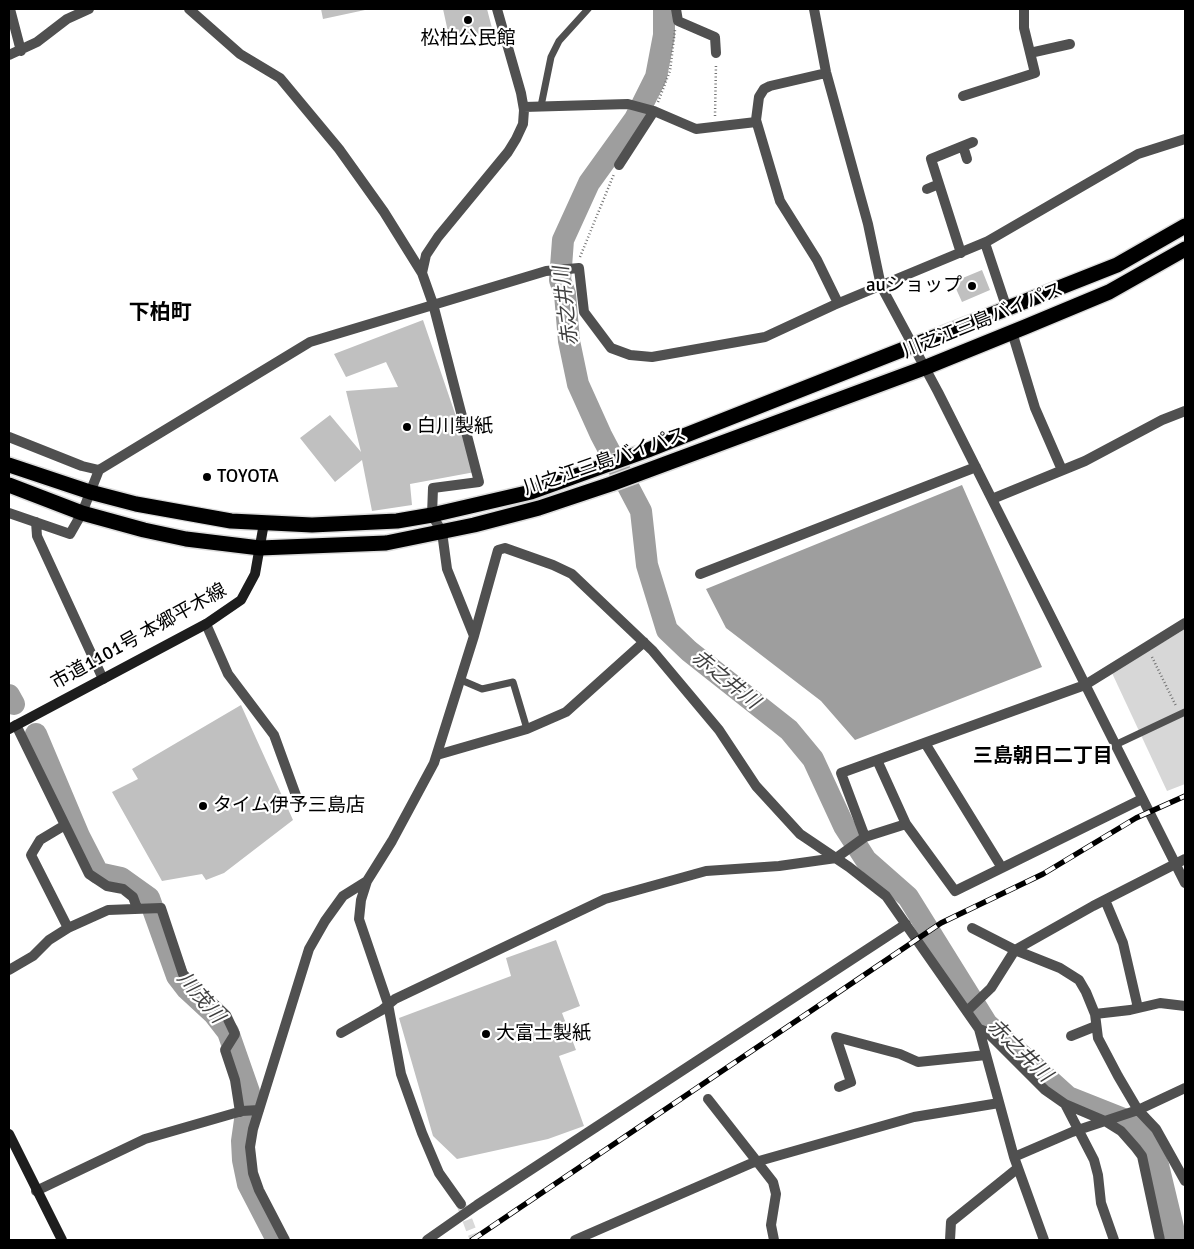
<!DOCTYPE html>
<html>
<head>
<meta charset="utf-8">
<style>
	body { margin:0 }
	#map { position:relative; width:1194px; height:1249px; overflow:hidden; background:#fff; font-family:Signika,sans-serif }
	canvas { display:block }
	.frame { position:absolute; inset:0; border:10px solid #000; pointer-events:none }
</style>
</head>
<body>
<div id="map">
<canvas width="1194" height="1249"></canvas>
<div class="frame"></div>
</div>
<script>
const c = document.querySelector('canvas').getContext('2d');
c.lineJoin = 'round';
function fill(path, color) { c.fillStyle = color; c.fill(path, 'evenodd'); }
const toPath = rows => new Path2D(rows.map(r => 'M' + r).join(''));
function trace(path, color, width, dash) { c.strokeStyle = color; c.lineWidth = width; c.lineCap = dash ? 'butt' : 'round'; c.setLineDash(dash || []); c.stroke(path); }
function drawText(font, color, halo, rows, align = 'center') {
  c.font = font + ' Signika,"Noto Sans JP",sans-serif'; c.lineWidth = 4.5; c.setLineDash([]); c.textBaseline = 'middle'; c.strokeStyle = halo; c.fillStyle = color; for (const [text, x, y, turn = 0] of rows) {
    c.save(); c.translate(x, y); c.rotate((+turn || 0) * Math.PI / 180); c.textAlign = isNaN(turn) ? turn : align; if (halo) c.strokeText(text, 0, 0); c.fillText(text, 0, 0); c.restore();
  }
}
const green = toPath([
	[1185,629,1185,784,1167,791,1112,673]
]);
const water = toPath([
	[962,485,1042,667,855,740,821,701,726,628,706,589]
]);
const river = toPath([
	[664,9,664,35,656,77,635,119,589,183,563,240,560,280,565,294,569,341,578,384,601,435,641,511,647,565,667,630,689,651,789,730,813,759,844,826,866,860,908,897,987,1024,1068,1097,1126,1120,1146,1139,1158,1165,1176,1240],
	[9,695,14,704],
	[36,734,79,836,98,873,121,878,149,898,177,976,187,989,214,1014,228,1032,249,1092,242,1141,243,1160,248,1184,277,1240]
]);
const building = toPath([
	[321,9,365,9,365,10,323,19],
	[443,9,487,9,493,32,450,41],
	[982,270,990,290,962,302,953,282],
	[423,320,475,472,410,484,412,505,372,511,362,460,335,482,300,438,330,415,361,452,346,391,398,387,386,362,346,377,334,354],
	[241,705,293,820,224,873,206,880,202,874,162,881,112,792,138,779,132,769],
	[556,940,580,1006,562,1013,576,1050,559,1056,584,1126,548,1139,457,1159,433,1136,399,1018,511,976,506,958]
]);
const streetTunnel = toPath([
	[462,1206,475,1240]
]);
const path = toPath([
	[658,102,670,71,675,30],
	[715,116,716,64],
	[580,257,614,174],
	[1152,657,1176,706]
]);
const lane = toPath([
	[541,106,551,57,559,41,588,9],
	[461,680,482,689,513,682,527,729],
	[1115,745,1185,712]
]);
const street = toPath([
	[10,9,21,51],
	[189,9,240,54,280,78,339,149,384,212,422,273,433,304,479,482,433,488,432,515,442,532,447,569,474,636,434,763,392,841,367,881,361,900,359,919,388,1004,401,1074,422,1133,439,1173,461,1204],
	[676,9,678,21,715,37,716,53],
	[814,9,826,72,868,224,881,286,938,392,1185,883],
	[1030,53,1070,44],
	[9,55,37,42,67,19,89,9],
	[826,73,770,86,764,89,759,97,756,120,780,201,817,260,838,303],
	[963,96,1035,73,1024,28,1024,9],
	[524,107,628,104,654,111,696,129,756,122],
	[963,146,967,159],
	[619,165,654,111],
	[927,189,939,184],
	[985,243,1007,309],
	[961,253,931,159,973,142],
	[422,273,426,255,438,237,508,152,516,139,523,124,524,110,521,93,497,9],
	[1012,332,1035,408,1062,470],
	[9,437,82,466,99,470],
	[992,499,1085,461,1162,420,1185,411],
	[9,513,70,534,82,513,99,470,310,342,546,271,579,268,584,312,611,348,630,355,652,357,765,337,834,305,988,241,1138,154,1185,139],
	[36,522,37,536,103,679],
	[700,574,976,467],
	[206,624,228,674,274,735,298,801],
	[474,636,498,550,505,548,553,565,572,574,652,650,719,730,756,786,800,834,849,867,886,896,979,1029,1014,1157,1044,1240],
	[16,725,89,874,107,886,123,889,133,897,137,908],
	[925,743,1002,868],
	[437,755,527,729,566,712,644,642],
	[877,760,906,824,955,891,1142,799],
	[865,837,906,824],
	[1105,900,1123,943,1138,1008],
	[68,928,108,910,161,908,183,974,226,1015,235,1034,225,1050,235,1080,240,1112],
	[972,928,1015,950,1060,968,1079,980,1086,992,1095,1014,1098,1038,1118,1076,1138,1110,1156,1129,1185,1181],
	[9,970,33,956,49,940,68,928,31,855,40,840,65,825],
	[967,1011,991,988,1015,950,1093,906,1185,859],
	[1095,1014,1130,1010,1160,1003,1185,1006],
	[979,1029,987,1032,1045,1090,1065,1104,1105,1121,1121,1131,1136,1148,1142,1156,1160,1240],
	[341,1033,382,1010,395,999,605,899,706,871,779,866,836,858,865,837,841,773,1085,685,1185,623],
	[1071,1036,1096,1026],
	[839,1087,851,1082,836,1037,900,1054,918,1062,986,1055],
	[708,1099,773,1182,776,1194,771,1225,774,1240],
	[1065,1104,1094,1160,1098,1175,1101,1203,1114,1240],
	[1014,1157,1072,1132,1138,1110,1185,1088],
	[36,1191,145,1139,242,1111,259,1110],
	[285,1240,259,1190,253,1173,250,1147,253,1129,309,949,325,921,343,896,367,881],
	[427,1240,477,1205,906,924],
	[575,1240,752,1163,914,1117,999,1103],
	[950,1240,951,1222,1018,1168]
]);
const secondary = toPath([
	[9,729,206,624,241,600,255,574,264,523],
	[9,1134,62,1240]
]);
const highway = toPath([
	[9,465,90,492,136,504,231,521,312,525,397,521,432,515,531,492,648,450,1117,265,1185,226],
	[9,485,82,513,144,530,186,539,260,548,386,543,474,525,539,508,611,484,924,368,1025,327,1109,292,1185,249]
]);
const rail = toPath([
	[472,1240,941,923,1043,874,1136,818,1185,796]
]);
const markers = [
	[468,20,5,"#000"],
	[972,286,5,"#000"],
	[407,427,5,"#000"],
	[207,477,5,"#000"],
	[203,806,5,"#000"],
	[486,1034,5,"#000"]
];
const poiNames = [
	["松柏公民館",468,39,"center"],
	["auショップ",962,286,"right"],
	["白川製紙",417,427],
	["TOYOTA",217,477],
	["タイム伊予三島店",213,806],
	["大富士製紙",496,1034]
];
const streetNames = [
	["川之江三島バイパス",983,321,-22],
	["川之江三島バイパス",605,462,-19],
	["市道1101号 本郷平木線",139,637,-29]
];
const waterNames = [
	["赤之井川",567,306,-97],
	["赤之井川",725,680,39],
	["川茂川",200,998,50],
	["赤之井川",1019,1051,44]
];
const neighbourhoodNames = [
	["三島朝日二丁目",1043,757]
];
const quarterNames = [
	["下柏町",160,313]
];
fill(green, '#d7d7d7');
fill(water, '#9e9e9e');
trace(river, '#9e9e9e', 22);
fill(building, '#c0c0c0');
trace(streetTunnel, '#d9d9d9', 10, [10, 5]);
trace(highway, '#dbdbdb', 18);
trace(path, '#727272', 2.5, [1, 2.5]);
trace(lane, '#505050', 7);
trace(street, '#505050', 10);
trace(secondary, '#1d1d1d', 10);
trace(highway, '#000', 15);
trace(rail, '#000', 5.5);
trace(rail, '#fff', 4, [11]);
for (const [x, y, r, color] of markers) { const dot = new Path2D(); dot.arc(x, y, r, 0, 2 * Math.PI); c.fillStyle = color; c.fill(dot); trace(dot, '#fff', 2); }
drawText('19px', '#000', '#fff', poiNames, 'left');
drawText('19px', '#000', '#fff', streetNames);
drawText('italic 20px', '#3f3f3f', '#fff', waterNames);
drawText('bold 20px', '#000', '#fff', neighbourhoodNames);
drawText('bold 21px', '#000', '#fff', quarterNames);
</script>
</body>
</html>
